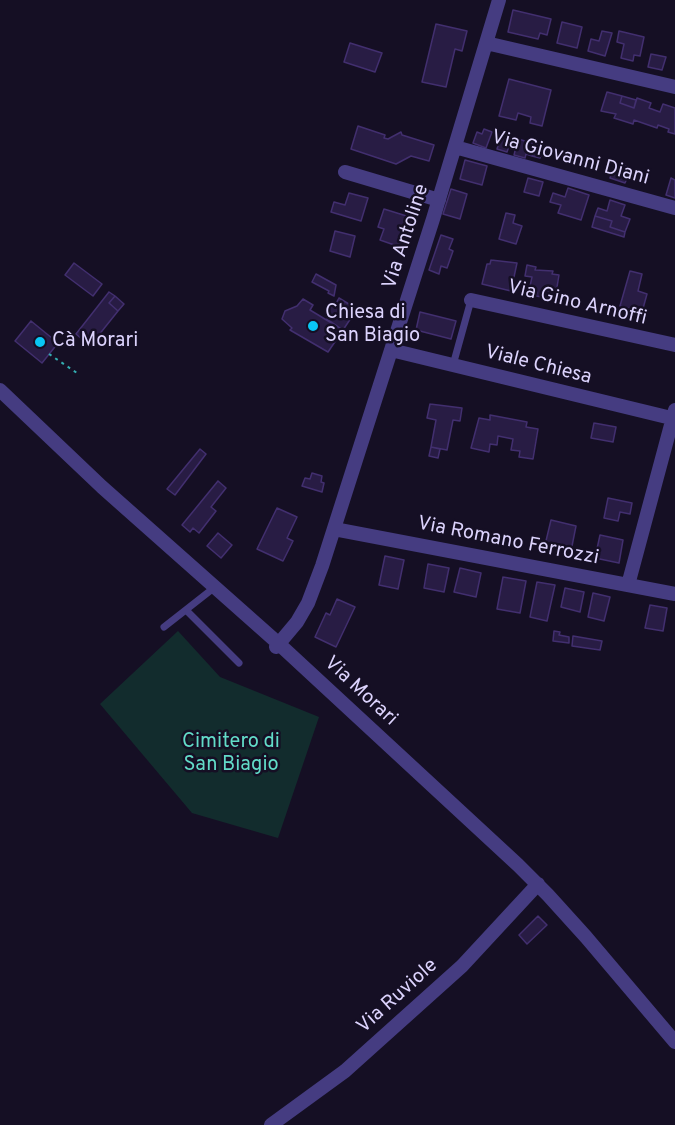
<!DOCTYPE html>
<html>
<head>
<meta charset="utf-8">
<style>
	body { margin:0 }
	canvas { display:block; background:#150f24 }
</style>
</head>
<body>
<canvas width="675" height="1125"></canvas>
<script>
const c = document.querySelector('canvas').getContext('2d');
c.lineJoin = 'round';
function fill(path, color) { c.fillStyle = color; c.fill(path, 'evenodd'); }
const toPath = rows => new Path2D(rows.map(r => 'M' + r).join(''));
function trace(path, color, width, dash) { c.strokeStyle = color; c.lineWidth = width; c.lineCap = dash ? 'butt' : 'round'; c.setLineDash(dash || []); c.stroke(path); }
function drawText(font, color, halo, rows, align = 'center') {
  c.font = font + ' Overpass,sans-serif'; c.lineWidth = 5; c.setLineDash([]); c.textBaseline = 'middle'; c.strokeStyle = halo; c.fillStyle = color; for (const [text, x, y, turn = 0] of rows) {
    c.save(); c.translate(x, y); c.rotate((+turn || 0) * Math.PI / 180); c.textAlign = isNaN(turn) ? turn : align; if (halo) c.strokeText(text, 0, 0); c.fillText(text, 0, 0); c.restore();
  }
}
const green = toPath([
	[178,631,220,677,319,717,278,838,192,813,100,704]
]);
const building = toPath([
	[513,10,551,19,547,35,540,33,538,39,508,32,513,10],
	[562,22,582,27,577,48,557,43,562,22],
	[436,24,467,31,462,51,455,49,446,87,422,82,436,24],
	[602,31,612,33,605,56,588,51,591,39,599,41,602,31],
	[619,31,644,37,640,56,634,55,633,61,621,58,624,44,617,42,619,31],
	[350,43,382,53,375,72,344,62,350,43],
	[651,54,666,57,662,70,648,67,651,54],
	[509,79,551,90,542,126,530,123,531,117,518,113,516,120,499,116,509,79],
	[607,92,622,96,620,103,634,108,637,98,651,103,649,108,660,112,663,104,675,108,675,134,668,132,669,129,658,125,657,128,634,120,633,124,614,118,616,114,601,111,607,92],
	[622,96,636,100,634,108,620,103,622,96],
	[358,126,385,135,384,138,388,139,401,132,402,135,434,145,429,161,411,156,396,164,351,149,358,126],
	[484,129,492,132,486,148,473,143,477,132,482,134,484,129],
	[502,134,512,137,507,152,497,149,502,134],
	[518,139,535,144,532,156,526,154,525,158,514,155,518,139],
	[535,144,544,146,540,158,532,156,535,144],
	[465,160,487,166,482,185,460,179,465,160],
	[615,163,631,168,625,183,610,178,615,163],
	[528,178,543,182,539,196,524,192,528,178],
	[671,178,675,180,675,198,666,195,671,178],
	[568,188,589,195,581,220,558,213,561,205,550,202,553,193,565,197,568,188],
	[451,189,467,194,460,219,443,214,451,189],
	[349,193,368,198,361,221,331,212,334,202,345,205,349,193],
	[610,200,625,205,621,216,630,219,625,232,610,227,612,221,595,216,598,208,607,211,610,200],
	[384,209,413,218,403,248,380,240,384,229,378,227,384,209],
	[506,213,515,215,513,223,522,226,516,244,499,239,506,213],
	[595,216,612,221,610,227,625,232,624,237,592,227,595,216],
	[335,231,355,236,350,257,330,251,335,231],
	[441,235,453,239,449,249,453,251,447,268,441,266,439,274,429,270,441,235],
	[491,260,517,263,511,291,482,284,487,264,490,264,491,260],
	[74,263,102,284,93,296,65,275,74,263],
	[527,265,536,267,535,270,553,271,552,274,559,275,555,299,536,296,537,292,529,291,532,277,525,276,527,265],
	[630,271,642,274,638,291,647,294,642,312,620,306,630,271],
	[316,274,336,285,334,296,328,293,329,291,312,282,316,274],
	[109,292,115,296,109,303,118,311,90,346,76,334,109,292],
	[115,296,124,304,118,311,109,303,115,296],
	[339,298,357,309,343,330,327,319,329,315,327,313,333,304,335,305,339,298],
	[303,299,313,305,310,310,343,330,328,352,290,330,292,328,282,319,285,311,297,306,303,299],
	[420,312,456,321,451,339,416,330,420,312],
	[31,321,58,343,42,363,15,341,31,321],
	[430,404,462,408,460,421,453,420,447,450,431,447,436,420,427,418,430,404],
	[490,415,527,422,526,427,538,429,533,459,519,457,520,451,511,450,513,439,498,436,497,445,490,444,489,452,471,448,479,418,490,420,490,415],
	[594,423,616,427,613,442,591,438,594,423],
	[431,447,440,449,438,458,429,456,431,447],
	[200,449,206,454,175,495,167,489,200,449],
	[312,473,322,476,321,482,324,483,322,492,302,486,305,478,310,479,312,473],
	[218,481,226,488,211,507,216,511,199,533,193,528,190,532,182,525,218,481],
	[608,498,632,503,630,514,620,512,618,521,604,518,608,498],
	[277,508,297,517,287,538,293,541,283,561,257,549,277,508],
	[551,520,576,526,571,551,545,545,551,520],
	[218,533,232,545,221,558,207,546,218,533],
	[600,535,623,540,619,563,595,558,600,535],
	[385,556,404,560,398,589,379,585,385,556],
	[428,564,449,568,444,592,424,588,428,564],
	[460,568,481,573,476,597,454,592,460,568],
	[503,577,526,581,520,613,497,609,503,577],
	[537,582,555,585,547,621,530,617,537,582],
	[565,588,584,592,580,612,561,607,565,588],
	[593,593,610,597,604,621,588,617,593,593],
	[337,599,355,607,336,647,315,637,326,613,330,615,337,599],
	[650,605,667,608,663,631,645,628,650,605],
	[554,631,560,632,559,635,569,637,569,643,553,641,554,631],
	[573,636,602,641,600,650,572,646,573,636],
	[538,916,547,925,527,944,519,935,538,916]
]);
const path = toPath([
	[49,354,77,373]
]);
const service = toPath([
	[453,365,471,300],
	[186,610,239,663],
	[164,627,215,587]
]);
const minor = toPath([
	[486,43,675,87],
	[455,147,675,208],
	[345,172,439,200],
	[471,300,675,345],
	[391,350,675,419],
	[0,390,102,487,279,644,518,865,548,895,586,937,675,1042],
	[334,529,675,594],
	[628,585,675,410],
	[276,647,297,622,308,603,322,566,433,219,499,0],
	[271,1125,345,1071,462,966,538,884]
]);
const markers = [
	[313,326,6,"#09c6f4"],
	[40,342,6,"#09c6f4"]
];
const streetNames = [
	["Via Giovanni Diani",570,159,15],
	["Via Antoline",407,237,-72],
	["Via Gino Arnoffi",577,304,13],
	["Viale Chiesa",538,366,14],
	["Via Romano Ferrozzi",508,542,11],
	["Via Morari",360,692,43],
	["Via Ruviole",398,997,-42]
];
const poiNames = [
	["Chiesa di",325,314],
	["San Biagio",325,337],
	["Cà Morari",52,342]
];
const parkNames = [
	["Cimitero di",231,743],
	["San Biagio",231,766]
];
fill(green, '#122c2d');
fill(building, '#281c44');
trace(building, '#422f6f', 1.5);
trace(path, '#33adb1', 2, [3, 4.5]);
trace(service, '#453c81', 7);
trace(minor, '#453c81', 14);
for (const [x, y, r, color] of markers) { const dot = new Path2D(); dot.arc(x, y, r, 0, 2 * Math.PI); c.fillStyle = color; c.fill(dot); trace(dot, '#150f24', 2); }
drawText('20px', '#dcd3fd', '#150f24', streetNames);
drawText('20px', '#dcd3fd', '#150f24', poiNames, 'left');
drawText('20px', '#62dbc8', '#150f24', parkNames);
</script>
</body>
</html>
